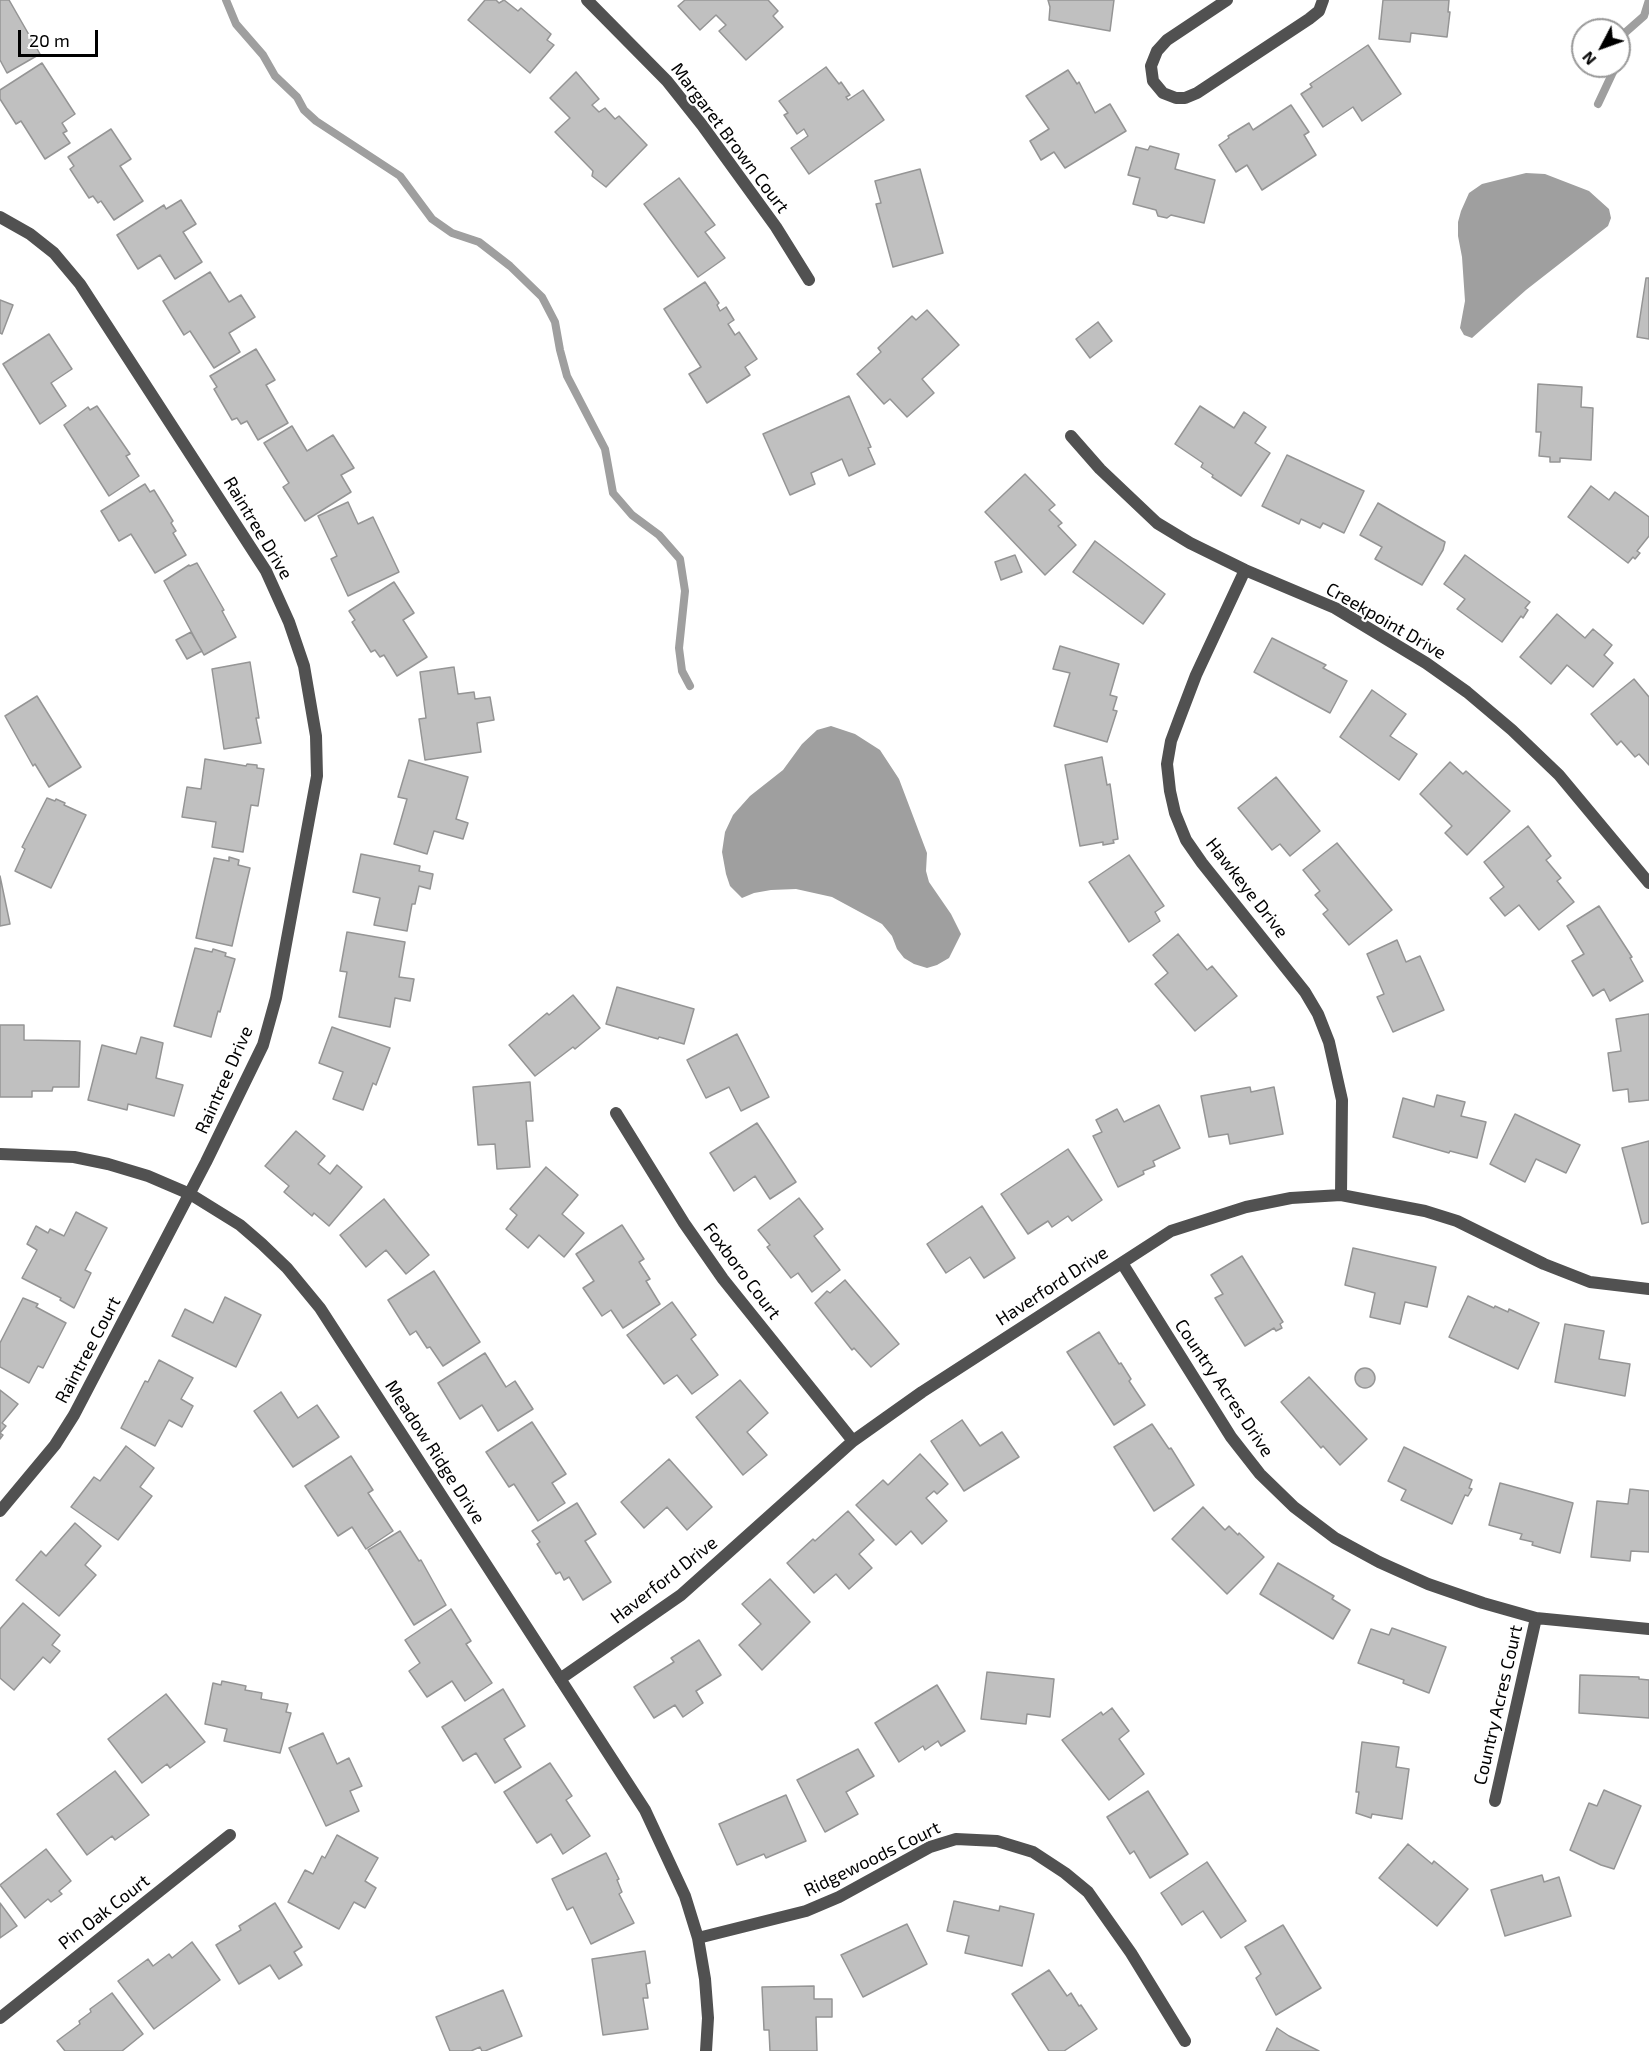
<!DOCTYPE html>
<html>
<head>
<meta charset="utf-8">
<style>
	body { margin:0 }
	#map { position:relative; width:1649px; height:2051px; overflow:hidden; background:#fff; font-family:"Exo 2",sans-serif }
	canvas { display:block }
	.north { position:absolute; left:1571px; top:18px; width:60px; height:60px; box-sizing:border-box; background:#fff; border:2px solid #999; border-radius:50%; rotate:229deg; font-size:16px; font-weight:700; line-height:24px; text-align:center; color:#000 }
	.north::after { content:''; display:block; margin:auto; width:21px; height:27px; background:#000; clip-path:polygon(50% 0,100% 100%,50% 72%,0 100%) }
	.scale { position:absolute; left:18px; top:30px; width:80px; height:27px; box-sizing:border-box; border:3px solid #000; border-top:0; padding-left:8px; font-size:18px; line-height:21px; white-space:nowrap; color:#000; -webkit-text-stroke:4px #fff; paint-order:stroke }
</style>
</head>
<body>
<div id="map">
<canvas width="1649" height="2051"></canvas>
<div class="north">N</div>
<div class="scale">20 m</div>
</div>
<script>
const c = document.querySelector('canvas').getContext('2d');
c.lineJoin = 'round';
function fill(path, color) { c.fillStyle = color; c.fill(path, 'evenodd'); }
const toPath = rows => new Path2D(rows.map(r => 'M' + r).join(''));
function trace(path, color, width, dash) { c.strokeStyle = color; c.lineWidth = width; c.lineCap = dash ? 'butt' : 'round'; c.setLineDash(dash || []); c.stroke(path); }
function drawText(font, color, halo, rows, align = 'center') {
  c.font = font + ' "Exo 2",sans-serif'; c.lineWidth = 4.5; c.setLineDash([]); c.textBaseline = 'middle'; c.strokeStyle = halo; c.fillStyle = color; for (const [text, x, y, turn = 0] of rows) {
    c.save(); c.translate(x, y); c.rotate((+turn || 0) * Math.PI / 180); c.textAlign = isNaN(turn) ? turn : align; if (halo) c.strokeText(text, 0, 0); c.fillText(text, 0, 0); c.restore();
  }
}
const water = toPath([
	[1526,173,1545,174,1589,191,1609,209,1611,218,1608,226,1526,290,1472,338,1464,335,1460,328,1465,301,1462,257,1458,236,1458,222,1461,211,1469,193,1482,184],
	[831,726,855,734,880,750,899,779,927,853,926,871,929,882,951,914,961,934,949,958,937,965,927,968,914,964,904,958,897,949,892,936,882,924,832,897,796,889,771,890,754,893,742,898,730,886,726,874,722,852,725,832,733,815,750,796,783,770,802,744,817,730]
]);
const stream = toPath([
	[226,0,236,24,263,55,275,76,297,97,304,110,316,121,400,176,432,219,452,233,479,242,510,266,542,297,555,322,560,350,567,376,605,449,613,493,632,515,659,535,680,559,685,591,679,648,682,671,690,686],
	[1619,38,1644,16,1649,0],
	[1598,104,1613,72,1613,66]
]);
const building = toPath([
	[0,0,9,0,40,54,7,73,0,60,0,0],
	[485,0,496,0,499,3,504,0,518,11,521,8,551,34,547,40,554,45,530,73,468,20,485,0],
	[685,0,768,0,778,11,773,16,783,27,746,60,719,31,726,25,716,15,700,30,678,6,685,0],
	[1048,0,1114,0,1110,31,1049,20,1050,7,1048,0],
	[1383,0,1449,0,1448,12,1450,12,1447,37,1411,33,1410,42,1379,39,1383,0],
	[1368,45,1401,94,1362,121,1353,107,1323,127,1301,94,1312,87,1310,84,1368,45],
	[42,63,75,114,62,123,67,131,63,133,70,143,45,159,21,121,16,124,0,99,0,90,42,63],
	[826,67,839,84,841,82,850,95,846,97,848,100,863,90,884,120,809,174,791,148,808,136,804,129,797,134,784,115,788,113,779,101,826,67],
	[1068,70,1077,84,1079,82,1095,113,1110,104,1126,131,1065,168,1054,152,1041,160,1030,141,1049,129,1026,96,1068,70],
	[576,72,599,99,592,105,599,112,605,108,615,119,619,116,647,145,606,187,592,176,593,171,555,132,570,118,550,98,576,72],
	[1291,105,1309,132,1304,135,1316,155,1262,190,1247,165,1236,172,1219,145,1229,138,1228,136,1249,123,1253,130,1291,105],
	[111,129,131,159,120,166,143,201,114,220,101,201,98,203,93,196,89,198,70,169,74,166,68,157,111,129],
	[1150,146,1179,154,1175,169,1215,180,1204,223,1171,215,1167,218,1158,216,1156,210,1133,204,1140,178,1128,175,1136,147,1148,150,1150,146],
	[920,169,943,253,893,267,876,204,881,203,875,181,920,169],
	[679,178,715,225,705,232,725,258,698,277,644,204,679,178],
	[181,200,196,224,183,232,202,262,175,279,160,255,138,269,117,235,164,205,166,209,181,200],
	[210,272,229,302,241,295,255,317,229,333,240,352,214,368,190,331,184,335,163,301,210,272],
	[1646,278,1649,278,1649,339,1637,337,1646,278],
	[705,282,719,303,717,305,720,311,726,307,734,320,728,324,735,335,739,332,757,359,745,367,750,375,707,403,689,374,701,367,664,309,705,282],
	[0,300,13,305,2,334,0,333,0,300],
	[927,310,959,345,922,379,934,393,907,417,890,399,884,404,857,374,881,352,878,348,912,316,916,320,927,310],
	[1098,322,1112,341,1090,358,1076,339,1098,322],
	[49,334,72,369,51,383,66,406,40,424,3,364,49,334],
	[256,349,275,380,266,385,288,423,258,440,247,421,241,424,237,418,232,420,214,389,217,387,210,376,256,349],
	[1538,384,1582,387,1581,407,1593,408,1591,460,1560,458,1560,462,1550,462,1550,457,1539,456,1541,432,1536,432,1538,384],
	[849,396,871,447,868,448,875,464,849,476,842,459,811,473,815,484,790,495,763,434,849,396],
	[97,406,130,454,126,456,139,476,109,496,64,425,88,407,90,410,97,406],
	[1200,406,1234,428,1244,412,1266,427,1255,443,1270,453,1241,496,1212,477,1213,475,1201,467,1203,463,1175,444,1200,406],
	[292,426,307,451,333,435,354,468,341,475,351,492,305,521,283,487,289,483,264,443,292,426],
	[1287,455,1364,491,1344,533,1323,523,1320,528,1301,519,1299,524,1262,506,1287,455],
	[1025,474,1055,505,1049,510,1062,523,1058,526,1076,545,1045,575,985,512,1025,474],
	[145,484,150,492,154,490,173,521,171,523,176,531,173,533,186,555,155,573,131,534,119,541,101,511,145,484],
	[1591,486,1609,500,1615,492,1649,517,1649,536,1637,551,1640,553,1635,559,1633,557,1628,563,1568,517,1591,486],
	[348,502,358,524,373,517,399,572,348,596,331,559,337,556,318,516,348,502],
	[1378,503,1445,542,1443,550,1422,585,1375,559,1382,547,1360,535,1378,503],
	[1095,541,1165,594,1143,624,1073,572,1095,541],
	[1015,555,1022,572,1001,580,995,562,1015,555],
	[1465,555,1530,602,1525,608,1528,610,1523,618,1521,616,1502,642,1457,609,1465,599,1444,584,1465,555],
	[197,563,224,610,222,611,236,637,204,655,164,581,189,565,190,566,197,563],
	[394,582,414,613,403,620,427,657,397,676,384,655,380,657,375,650,371,652,352,622,355,620,349,611,394,582],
	[1557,614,1585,638,1593,629,1612,645,1604,655,1613,663,1593,687,1567,665,1551,684,1520,657,1557,614],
	[191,632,202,651,187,659,176,640,191,632],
	[1272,638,1326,665,1323,668,1347,681,1330,713,1254,672,1272,638],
	[1060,646,1119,664,1110,695,1117,697,1113,710,1117,711,1107,742,1054,726,1070,673,1053,669,1060,646],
	[250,662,259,718,256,718,261,743,224,749,212,669,250,662],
	[454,667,458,694,474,692,475,699,490,697,494,720,477,723,481,752,425,760,419,719,426,718,420,672,454,667],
	[1634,679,1649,697,1649,765,1639,754,1635,757,1621,741,1617,745,1591,714,1634,679],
	[1372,690,1406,714,1390,736,1417,754,1399,780,1340,737,1372,690],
	[37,696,81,767,49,787,35,764,33,766,5,716,37,696],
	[1102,757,1107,785,1110,784,1118,839,1113,840,1114,843,1103,845,1103,842,1080,846,1065,765,1102,757],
	[205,759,246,766,247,764,257,765,257,768,264,769,258,806,251,805,243,852,212,847,216,822,182,817,187,787,201,789,205,759],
	[409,760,468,777,456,819,468,823,463,839,434,831,427,854,394,844,407,799,398,797,409,760],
	[1450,762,1463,774,1466,771,1510,811,1467,855,1445,833,1452,826,1420,794,1450,762],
	[1276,777,1320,831,1290,856,1280,844,1272,850,1238,808,1276,777],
	[47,798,55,801,56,799,65,803,64,805,86,815,51,888,15,871,25,849,22,847,47,798],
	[1528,826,1551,856,1546,860,1561,878,1557,881,1574,902,1539,930,1519,905,1505,916,1490,898,1504,887,1484,862,1528,826],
	[1337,843,1392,910,1349,945,1323,914,1328,910,1315,895,1320,891,1303,870,1337,843],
	[361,854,420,866,419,871,433,874,430,889,419,886,415,904,412,904,407,931,374,925,380,898,353,892,361,854],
	[1129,855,1164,906,1155,912,1160,921,1129,942,1089,882,1129,855],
	[229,857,239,860,238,865,250,868,232,946,196,938,214,858,229,861,229,857],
	[0,876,10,924,0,926,0,876],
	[1599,906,1632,957,1630,958,1643,981,1610,1001,1604,989,1593,996,1572,961,1584,954,1567,926,1599,906],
	[347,932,405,942,399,977,414,979,410,1001,395,998,390,1027,339,1017,347,972,340,971,347,932],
	[1178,934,1207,970,1212,966,1237,996,1195,1031,1155,984,1168,973,1153,955,1178,934],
	[1397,940,1406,962,1420,956,1444,1010,1393,1032,1377,997,1384,994,1367,954,1397,940],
	[195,948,212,952,213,949,226,953,225,956,235,959,220,1012,218,1011,211,1037,174,1026,195,948],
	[617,987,694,1009,684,1044,659,1037,658,1039,606,1024,617,987],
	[573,995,600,1028,575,1049,573,1047,535,1076,509,1045,547,1013,549,1015,573,995],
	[1649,1014,1649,1100,1629,1102,1628,1089,1613,1091,1608,1053,1621,1051,1616,1019,1649,1014],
	[0,1025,24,1025,24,1040,80,1041,79,1087,53,1087,52,1091,32,1091,32,1097,0,1097,0,1025],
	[332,1027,390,1048,376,1085,373,1083,363,1110,333,1099,343,1072,319,1063,332,1027],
	[737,1034,769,1097,741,1111,729,1087,706,1098,687,1060,737,1034],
	[141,1037,163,1043,156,1078,183,1085,174,1116,128,1104,127,1110,88,1100,102,1045,136,1054,141,1037],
	[530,1082,533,1121,526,1121,530,1167,497,1169,495,1144,478,1145,473,1087,530,1082],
	[1250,1087,1251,1092,1274,1087,1283,1134,1230,1144,1228,1134,1209,1137,1201,1096,1250,1087],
	[1437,1095,1465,1102,1461,1116,1486,1122,1477,1158,1450,1151,1449,1153,1393,1137,1403,1098,1434,1107,1437,1095],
	[1159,1105,1180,1148,1153,1161,1155,1166,1143,1171,1144,1174,1118,1187,1093,1136,1102,1132,1096,1120,1117,1109,1124,1122,1159,1105],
	[1515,1114,1580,1145,1566,1173,1536,1159,1525,1182,1490,1164,1515,1114],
	[757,1123,796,1182,770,1199,755,1176,734,1191,710,1153,757,1123],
	[296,1131,325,1156,318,1164,330,1174,337,1165,362,1187,329,1226,314,1213,312,1216,284,1192,289,1186,265,1166,296,1131],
	[1649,1141,1649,1222,1642,1224,1622,1148,1649,1141],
	[1068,1149,1102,1200,1072,1221,1068,1216,1052,1227,1048,1221,1028,1234,1001,1194,1068,1149],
	[546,1167,578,1195,562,1214,584,1233,564,1257,539,1235,528,1248,506,1229,517,1215,510,1209,546,1167],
	[799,1198,823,1229,814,1236,840,1270,812,1292,798,1273,791,1278,767,1247,770,1245,758,1230,799,1198],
	[384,1199,429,1255,406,1274,386,1250,366,1267,340,1235,384,1199],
	[982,1206,1015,1258,984,1278,970,1257,946,1273,927,1244,982,1206],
	[76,1212,107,1228,85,1270,91,1273,74,1308,60,1300,61,1298,22,1278,37,1250,27,1244,36,1226,48,1233,50,1229,64,1236,76,1212],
	[622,1225,644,1259,639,1262,650,1279,646,1281,660,1304,623,1328,611,1310,602,1316,583,1288,594,1281,576,1254,622,1225],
	[1353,1248,1436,1267,1427,1307,1405,1302,1400,1324,1370,1317,1375,1293,1345,1285,1353,1248],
	[1242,1256,1283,1322,1280,1324,1282,1328,1276,1331,1274,1328,1245,1346,1215,1298,1223,1294,1211,1275,1242,1256],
	[434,1271,480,1342,443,1366,430,1347,427,1348,416,1331,410,1335,388,1300,434,1271],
	[845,1280,899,1344,871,1367,854,1348,852,1350,815,1303,827,1291,830,1293,845,1280],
	[1468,1296,1494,1308,1495,1306,1508,1312,1509,1309,1539,1323,1518,1369,1449,1337,1468,1296],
	[225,1297,261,1315,236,1367,172,1336,185,1309,213,1323,225,1297],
	[23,1298,38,1304,36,1307,66,1323,43,1368,38,1366,29,1383,0,1367,0,1343,23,1298],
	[672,1302,696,1335,691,1339,718,1375,692,1394,677,1375,664,1384,627,1335,672,1302],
	[1565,1324,1604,1331,1599,1359,1630,1364,1625,1396,1555,1382,1565,1324],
	[1099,1332,1119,1364,1121,1363,1131,1379,1129,1381,1145,1405,1114,1425,1067,1352,1099,1332],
	[485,1353,506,1387,515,1381,533,1409,498,1431,482,1405,460,1419,438,1383,485,1353],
	[159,1360,193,1378,181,1399,193,1406,182,1427,169,1420,155,1446,121,1428,145,1381,148,1382,159,1360],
	'1355 1378a10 10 0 1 1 20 0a10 10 0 1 1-20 0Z',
	[1309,1377,1367,1439,1340,1465,1323,1446,1321,1448,1281,1402,1309,1377],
	[740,1380,768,1413,747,1432,767,1455,743,1475,696,1417,740,1380],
	[0,1390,18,1404,2,1423,6,1426,0,1433,3,1435,0,1439,0,1390],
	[281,1392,298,1418,317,1405,339,1437,293,1467,254,1411,281,1392],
	[962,1420,980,1446,1002,1432,1019,1457,964,1491,931,1441,962,1420],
	[532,1422,566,1474,552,1483,565,1503,538,1521,514,1484,509,1487,486,1452,532,1422],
	[1152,1424,1169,1449,1171,1448,1194,1485,1154,1511,1114,1447,1152,1424],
	[126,1446,154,1468,140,1487,152,1496,118,1540,71,1507,94,1477,100,1481,126,1446],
	[1404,1447,1472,1480,1469,1488,1472,1489,1468,1496,1465,1495,1452,1524,1401,1500,1406,1490,1388,1481,1404,1447],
	[920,1454,948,1484,937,1494,934,1491,926,1498,947,1521,922,1544,911,1531,896,1545,856,1505,883,1480,888,1485,920,1454],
	[351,1456,373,1490,368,1493,393,1531,366,1549,352,1527,338,1536,305,1486,351,1456],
	[669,1459,712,1507,687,1530,667,1507,644,1528,621,1502,669,1459],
	[1500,1483,1573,1503,1560,1553,1532,1545,1533,1542,1520,1539,1522,1534,1489,1525,1500,1483],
	[1630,1489,1649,1491,1649,1552,1631,1551,1630,1561,1591,1557,1597,1501,1628,1504,1630,1489],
	[577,1503,596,1534,585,1541,611,1582,583,1600,569,1577,564,1580,560,1572,556,1574,537,1544,540,1542,532,1531,577,1503],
	[1203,1507,1225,1530,1229,1526,1238,1535,1239,1533,1264,1557,1227,1594,1172,1539,1203,1507],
	[848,1511,874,1540,859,1554,872,1568,849,1589,836,1574,814,1593,787,1563,813,1539,815,1541,848,1511],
	[75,1523,101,1546,85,1565,96,1575,59,1616,16,1580,41,1551,46,1556,75,1523],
	[400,1531,419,1561,421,1560,446,1605,414,1625,368,1550,400,1531],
	[1278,1563,1334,1596,1332,1599,1350,1610,1333,1639,1260,1594,1278,1563],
	[770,1579,810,1622,762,1670,739,1645,761,1624,742,1604,770,1579],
	[23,1603,60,1635,52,1645,60,1651,50,1663,43,1657,14,1690,0,1678,0,1629,23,1603],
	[451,1609,471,1641,466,1644,492,1683,465,1701,452,1681,427,1697,409,1671,420,1663,405,1640,451,1609],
	[1392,1628,1446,1647,1429,1693,1403,1683,1404,1680,1358,1663,1371,1629,1389,1635,1392,1628],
	[699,1640,721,1675,696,1691,703,1703,683,1717,675,1705,654,1718,634,1687,674,1662,671,1658,699,1640],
	[987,1672,1054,1679,1050,1717,1027,1714,1026,1724,981,1719,987,1672],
	[1580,1675,1639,1677,1639,1679,1649,1680,1649,1718,1579,1713,1580,1675],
	[222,1681,246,1686,245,1690,262,1693,261,1699,288,1704,286,1712,291,1713,280,1753,224,1741,227,1729,205,1724,213,1683,221,1685,222,1681],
	[937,1685,965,1731,941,1746,938,1741,925,1750,923,1746,899,1762,875,1723,937,1685],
	[503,1689,525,1726,504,1739,521,1767,495,1783,476,1753,463,1761,442,1727,503,1689],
	[166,1694,205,1742,170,1768,167,1764,142,1783,108,1739,166,1694],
	[1112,1708,1129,1731,1119,1739,1144,1774,1109,1800,1062,1740,1101,1712,1103,1715,1112,1708],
	[323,1733,337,1764,349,1758,362,1786,350,1791,359,1811,326,1826,289,1748,323,1733],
	[1362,1742,1399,1747,1396,1767,1409,1769,1402,1819,1372,1814,1371,1818,1356,1813,1359,1792,1356,1792,1362,1742],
	[858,1749,874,1776,846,1792,858,1814,825,1832,797,1780,858,1749],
	[550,1763,572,1796,566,1800,590,1836,563,1854,551,1834,537,1843,504,1792,550,1763],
	[115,1771,149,1815,115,1840,112,1836,87,1855,57,1814,115,1771],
	[1604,1790,1641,1806,1614,1869,1601,1865,1570,1850,1589,1803,1597,1806,1604,1790],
	[1148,1791,1188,1854,1150,1878,1134,1851,1130,1854,1107,1817,1148,1791],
	[786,1795,806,1841,766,1858,764,1854,737,1865,719,1824,786,1795],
	[337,1835,378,1858,365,1881,376,1888,365,1908,354,1902,339,1929,288,1902,305,1870,313,1874,322,1856,325,1858,337,1835],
	[1408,1844,1432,1864,1434,1861,1468,1889,1437,1926,1379,1878,1408,1844],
	[46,1849,71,1881,59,1891,62,1894,51,1902,48,1899,25,1918,0,1885,46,1849],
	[606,1853,619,1879,617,1880,622,1892,619,1894,634,1923,591,1944,573,1907,567,1910,552,1879,606,1853],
	[1207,1862,1246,1921,1221,1938,1203,1911,1182,1925,1161,1893,1207,1862],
	[1542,1875,1544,1882,1559,1877,1571,1916,1505,1936,1491,1890,1542,1875],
	[954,1901,999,1911,1000,1906,1034,1914,1022,1966,965,1953,969,1936,947,1931,954,1901],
	[0,1903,17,1926,0,1938,0,1903],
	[275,1903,302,1947,294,1952,302,1965,279,1979,270,1965,239,1984,216,1945,241,1930,239,1926,275,1903],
	[907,1924,927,1964,863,1997,841,1955,907,1924],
	[1283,1925,1321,1988,1276,2015,1256,1978,1261,1974,1245,1947,1283,1925],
	[192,1942,220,1980,154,2029,118,1981,148,1959,153,1966,169,1954,172,1958,192,1942],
	[645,1951,650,1983,646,1984,648,1998,643,1998,648,2029,603,2035,592,1959,645,1951],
	[1049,1970,1067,1996,1071,1993,1079,2006,1081,2005,1097,2029,1064,2051,1049,2051,1012,1994,1049,1970],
	[814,1986,814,1999,832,1999,832,2017,816,2017,817,2051,770,2051,769,2030,764,2030,762,1987,814,1986],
	[503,1990,522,2036,485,2051,482,2051,480,2047,471,2051,450,2051,436,2017,503,1990],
	[112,1993,143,2034,122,2051,65,2051,57,2041,80,2024,79,2021,91,2012,90,2009,112,1993],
	[1277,2028,1289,2036,1319,2051,1266,2051,1277,2028]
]);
const minor = toPath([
	[587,0,667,81,702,125,776,227,809,280],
	[1227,0,1167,40,1157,51,1151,66,1153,81,1163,93,1176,98,1185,98,1197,93,1309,19,1319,11,1323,0],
	[0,217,30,234,54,253,80,284,266,571,289,622,304,666,316,736,317,776,276,998,263,1045,206,1162,74,1415,55,1445,0,1511],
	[1071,436,1100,469,1157,523,1190,543,1245,570,1335,608,1426,663,1467,692,1512,730,1559,775,1649,883],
	[1245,570,1196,675,1180,717,1171,741,1167,764,1170,791,1175,813,1186,840,1202,863,1305,992,1318,1014,1329,1042,1342,1100,1341,1195],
	[616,1113,684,1223,723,1279,853,1441],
	[0,1154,74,1157,108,1164,148,1176,190,1194,240,1225,262,1244,287,1268,320,1308,645,1810,685,1896,698,1938,705,1979,708,2018,706,2051],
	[1122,1263,1231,1437,1260,1474,1294,1507,1335,1538,1379,1562,1428,1584,1483,1603,1536,1618,1649,1629],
	[560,1679,681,1595,853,1441,922,1392,1171,1231,1246,1207,1291,1198,1341,1195,1425,1211,1457,1221,1544,1264,1590,1282,1649,1289],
	[1495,1801,1536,1618],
	[698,1938,806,1911,839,1897,930,1847,956,1839,997,1841,1033,1852,1065,1873,1088,1892,1131,1953,1185,2041],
	[0,2018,230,1835]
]);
const streetNames = [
	["Margaret Brown Court",730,138,53],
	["Raintree Drive",258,528,59],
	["Creekpoint Drive",1386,621,30],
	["Hawkeye Drive",1247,888,52],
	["Raintree Drive",224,1080,-66],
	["Foxboro Court",742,1271,53],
	["Haverford Drive",1052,1286,-33],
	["Raintree Court",88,1350,-62],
	["Country Acres Drive",1224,1388,56],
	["Meadow Ridge Drive",435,1452,57],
	["Haverford Drive",664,1580,-38],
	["Country Acres Court",1498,1705,-77],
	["Ridgewoods Court",872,1859,-26],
	["Pin Oak Court",104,1912,-38]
];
fill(water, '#9f9f9f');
trace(stream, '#9f9f9f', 8);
fill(building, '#c0c0c0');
trace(building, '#959595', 1.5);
trace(minor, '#515151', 12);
drawText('18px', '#000', '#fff', streetNames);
</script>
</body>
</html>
